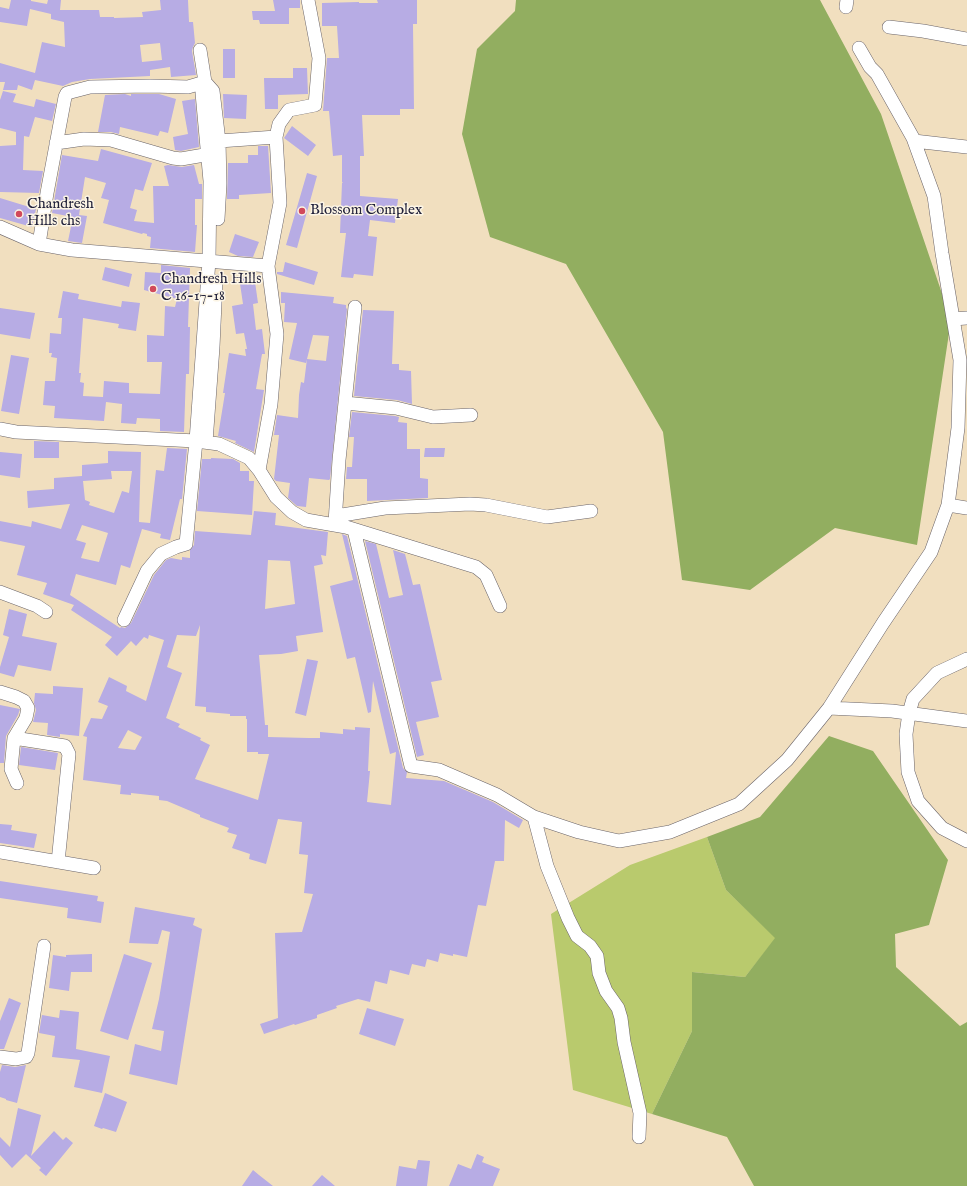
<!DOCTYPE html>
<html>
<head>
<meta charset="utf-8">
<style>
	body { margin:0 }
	canvas { display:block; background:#f1dfbf }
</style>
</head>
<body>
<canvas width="967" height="1186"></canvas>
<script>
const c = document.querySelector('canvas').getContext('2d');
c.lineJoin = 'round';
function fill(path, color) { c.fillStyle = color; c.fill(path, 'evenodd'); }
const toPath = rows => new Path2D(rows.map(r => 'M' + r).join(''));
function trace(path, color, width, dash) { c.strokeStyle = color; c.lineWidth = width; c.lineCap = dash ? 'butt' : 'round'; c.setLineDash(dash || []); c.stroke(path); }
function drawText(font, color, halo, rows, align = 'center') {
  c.font = font + ' "IM FELL English",serif'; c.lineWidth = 3; c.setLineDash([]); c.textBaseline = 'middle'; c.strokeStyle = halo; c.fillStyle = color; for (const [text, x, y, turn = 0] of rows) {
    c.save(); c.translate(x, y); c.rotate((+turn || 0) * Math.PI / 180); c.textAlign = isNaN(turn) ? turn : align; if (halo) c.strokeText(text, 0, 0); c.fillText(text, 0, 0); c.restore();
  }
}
const green = toPath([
	[707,837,726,890,776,938,745,977,692,972,692,1031,652,1114,573,1090,551,914,630,865]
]);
const forest = toPath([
	[516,0,820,0,881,114,951,320,917,545,835,528,750,590,682,580,663,432,566,264,490,237,462,134,477,49,515,11],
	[829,736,873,751,948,860,929,925,895,934,896,967,960,1026,967,1022,967,1186,754,1186,727,1137,652,1114,692,1031,692,972,745,977,775,938,726,890,707,837,760,817]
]);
const building = toPath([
	[11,0,31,0,31,1,47,4,48,0,61,0,60,10,99,10,100,17,114,17,114,18,143,17,142,12,161,10,160,0,188,0,189,22,193,22,195,43,193,47,192,51,196,75,171,77,170,67,150,70,150,76,90,79,72,82,63,86,35,80,32,90,18,85,17,90,3,90,5,82,0,82,0,63,35,73,42,42,65,47,64,22,51,19,51,14,30,9,27,26,0,22,0,7,9,9],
	[160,43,162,60,142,62,140,45],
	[273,0,300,0,300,8,289,8,289,24,260,24,259,20,253,20,252,11,275,11],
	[377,0,417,0,417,24,413,24,414,109,400,109,400,115,362,115,364,156,360,156,360,196,398,199,395,223,370,220,368,236,377,237,373,276,354,274,353,278,341,277,346,233,340,233,342,183,343,183,342,182,342,155,333,156,329,111,323,111,327,58,339,58,337,26,322,26,322,3,359,2,359,3,378,3],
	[223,49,235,49,235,78,223,78],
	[293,68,307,68,308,94,278,95,278,109,265,109,264,78,293,78],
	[3,91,16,94,13,102,34,107,36,99,56,104,52,121,35,117,29,137,24,136,23,170,43,171,39,193,0,192,0,146,16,145,16,132,0,128,0,100],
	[125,94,131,96,131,94,159,94,176,99,168,133,160,131,158,136,120,127,119,134,111,132,98,132,105,95],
	[223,94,247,95,246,119,224,118],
	[195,99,199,147,181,151,175,150,173,137,188,134,182,101],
	[292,126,316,145,308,156,284,138],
	[258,146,268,146,271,193,239,195,239,199,227,199,228,163,248,163,248,155,258,155],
	[101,149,152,163,143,191,135,189,130,208,137,210,134,221,154,223,153,186,169,186,164,166,168,165,182,167,194,165,199,184,202,184,202,199,195,199,195,225,197,225,195,252,150,248,151,237,147,236,147,234,143,233,142,234,103,223,109,200,101,198,106,183,85,177,79,215,87,216,82,243,68,241,73,217,52,213,62,155,98,161],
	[307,173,317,176,297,248,286,245],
	[0,198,36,209,32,227,0,218],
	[235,234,259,242,253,257,238,256,229,252],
	[285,262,318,272,314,285,277,274,277,272,283,272],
	[161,265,190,268,188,327,190,327,189,374,186,374,184,432,160,431,160,419,137,418,136,424,121,423,122,404,106,402,104,421,54,418,55,406,43,405,45,381,55,381,57,358,51,357,52,353,49,353,50,333,61,334,62,318,58,318,63,291,79,294,78,299,121,307,122,301,140,303,136,331,118,328,119,324,83,318,79,373,81,373,80,382,84,383,83,396,103,397,104,381,129,383,129,393,160,394,162,362,147,362,147,335,164,336,165,306,175,307,177,299,144,290,145,272,161,273],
	[105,267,132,274,129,287,102,280],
	[254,275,258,303,253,304,256,330,262,329,265,354,262,354,256,389,264,390,254,452,235,443,236,441,218,436,225,393,223,393,229,353,246,356,245,349,247,349,244,333,236,334,232,306,243,304,239,277],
	[281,292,334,297,333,303,346,305,346,308,347,309,330,479,329,480,309,478,306,507,297,506,288,498,290,483,276,481,274,479,279,435,274,435,277,415,298,418,299,395,301,382,304,383,307,359,306,363,289,359,297,323,284,322,285,303,281,303],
	[313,335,329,336,326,361,307,359],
	[0,308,35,313,30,339,0,334],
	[363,310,394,311,392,364,399,364,399,370,411,371,412,404,397,400,354,396],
	[11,355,29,358,19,414,1,411],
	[352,412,395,416,399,417,398,422,407,423,407,449,420,449,420,478,428,479,428,498,367,501,367,479,346,479,347,467,352,467,354,437,349,437],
	[34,441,59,442,59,458,34,458],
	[167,448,187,449,182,499,180,499,170,540,160,538,161,534,142,529,130,568,121,565,116,585,76,574,70,595,120,628,121,627,125,628,131,623,154,575,166,560,171,558,182,560,182,557,190,558,190,550,194,545,195,531,251,535,254,511,276,513,275,525,328,532,326,556,321,555,323,564,314,566,323,632,296,636,298,651,281,654,259,655,265,725,268,725,268,737,309,738,320,738,320,732,343,734,343,729,355,730,355,727,370,728,368,771,370,771,367,802,391,805,396,752,390,754,373,681,371,712,368,713,355,657,347,659,330,586,353,580,342,534,347,536,403,768,407,772,406,778,444,781,493,802,523,820,519,828,505,820,504,861,495,861,486,906,478,905,467,957,453,954,453,956,440,953,438,962,427,959,425,967,412,964,409,975,390,970,387,984,375,981,370,1002,358,999,336,1006,337,1008,317,1015,317,1018,295,1025,294,1024,264,1034,260,1024,278,1018,275,933,302,932,313,894,304,893,308,855,299,854,302,822,278,819,266,864,249,859,250,854,232,848,237,835,227,832,229,828,200,817,200,815,167,801,159,800,159,796,131,793,131,795,120,794,121,785,83,780,87,737,83,736,91,718,102,719,108,706,98,702,109,677,127,686,126,691,146,701,164,640,149,635,148,639,144,637,136,646,131,641,117,656,105,645,112,637,71,610,74,605,43,594,47,583,17,575,25,546,0,541,0,521,31,527,32,521,61,529,70,504,28,508,27,491,54,489,54,478,82,476,82,465,108,463,108,451,141,452,139,522,150,523,156,470,164,471],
	[111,471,132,471,129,493,122,491,114,513,89,505,90,502,85,500,83,481,112,479],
	[82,525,108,533,99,562,81,558,86,543,76,540],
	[268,560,290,561,295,604,265,609],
	[200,625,195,706,206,707,206,712,230,714,230,716,246,716,246,719,247,719,247,752,258,752,258,754,269,754,258,800,195,779,210,745,200,740,201,738,178,727,180,724,166,718,182,673,167,667,177,635,196,636],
	[128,730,142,737,135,750,118,748],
	[425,448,445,448,444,457,424,457],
	[0,452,22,454,20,478,0,475],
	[211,458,233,459,240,463,240,471,249,471,249,481,254,481,252,515,197,511,202,459,211,459],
	[365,541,376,544,389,598,403,595,393,550,405,554,413,585,420,584,442,680,431,682,439,717,416,722,424,755,417,757],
	[9,609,27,614,22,636,57,643,51,671,18,665,14,677,0,673,0,667,9,637,3,635],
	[307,659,318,661,306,716,295,713],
	[53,686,83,688,79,736,60,734,60,737,47,735,48,723,33,722,36,710,34,703,35,693,53,694],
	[0,705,20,709,18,715,6,736,4,763,0,763],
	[21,747,58,753,55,770,19,765],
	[0,824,12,825,11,830,37,834,34,848,0,843],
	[0,881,98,896,97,901,104,902,101,923,67,918,68,908,0,898],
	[135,907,195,918,193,925,202,929,177,1085,129,1074,135,1044,161,1051,164,1031,152,1029,159,999,170,932,162,930,158,944,129,943],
	[92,954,92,972,71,972,69,991,49,988,53,955,66,957,66,955],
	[124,954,152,963,128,1040,100,1031],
	[9,998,21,1003,4,1049,0,1049,0,1021],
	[367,1008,404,1019,395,1046,359,1034],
	[60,1010,79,1012,76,1049,110,1056,102,1093,74,1087,80,1060,52,1057,55,1036,39,1033,42,1015,59,1018],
	[2,1065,15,1067,26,1065,17,1103,6,1100,6,1099,0,1097,0,1072],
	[105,1093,127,1102,116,1132,103,1128,102,1129,94,1126],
	[18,1108,41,1115,31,1156,54,1131,63,1140,66,1137,73,1143,46,1176,39,1170,41,1168,26,1154,12,1168,0,1155,0,1137,10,1147],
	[477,1154,484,1157,482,1162,500,1169,493,1186,449,1186,458,1164,471,1169],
	[418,1160,430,1161,427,1186,396,1186,399,1166,416,1169],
	[253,1170,259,1175,273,1186,242,1186],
	[322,1175,335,1186,312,1186]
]);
const minor = toPath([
	[846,7,847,0],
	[889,27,923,31,967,39],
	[205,82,213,91,219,141,220,184,218,219],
	[219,141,276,137],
	[914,141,967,147],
	[56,143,84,139,111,140,173,158,181,159,216,153],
	[0,227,39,244,72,250,268,266],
	[39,244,47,193,65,97,67,93,90,87,150,86,188,87,205,82],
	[953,319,967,318],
	[345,403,396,408,433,417,471,415],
	[0,429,16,432,196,441,219,444,249,458,259,470,276,497,292,512,306,520,346,527,476,567,486,575,500,606],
	[206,442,213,347,216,281],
	[259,470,271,404,277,334,268,266,280,203,276,137,279,124,289,110,315,105,319,58,308,0],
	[948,505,967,508],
	[336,516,385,508,470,504,486,505,547,517,591,511],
	[335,523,339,460,355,307],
	[354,530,411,766,439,770,497,795,534,817,579,832,619,841,670,832,739,804,787,760,829,708,883,623,931,552,948,505,958,428,960,360,942,253,934,196,913,138,877,74,870,67,859,48],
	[0,592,37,606,46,612],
	[124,620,147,571,161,554,176,547,186,544,196,441,209,260,210,181,202,93,205,82,200,50],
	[967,659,937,673,913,699,909,713,906,734,908,772,918,801,942,828,967,841],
	[0,692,16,697,24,701,28,708,26,718,14,738,11,769,17,783],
	[829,708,892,711,967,721],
	[14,738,65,746,69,754,58,862],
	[534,817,547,866,568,918,577,936,590,946,597,956,599,973,606,991,618,1008,621,1018,624,1042,640,1113,639,1137],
	[0,852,94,868],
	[0,1057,16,1059,26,1057,28,1053,44,946]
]);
const markers = [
	[302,211,4,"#d1495b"],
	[19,214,4,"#d1495b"],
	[153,289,4,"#d1495b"]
];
const poiNames = [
	["Chandresh",27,205],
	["Hills chs",27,222],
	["Blossom Complex",310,211],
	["Chandresh Hills",161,280],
	["C 16-17-18",161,297]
];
fill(green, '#b9ca6d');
fill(forest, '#92ae60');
fill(building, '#b7ace4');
trace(minor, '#6a6469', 14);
trace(minor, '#fff', 13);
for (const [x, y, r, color] of markers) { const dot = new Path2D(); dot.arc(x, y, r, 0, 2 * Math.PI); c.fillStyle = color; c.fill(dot); trace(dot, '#fcf5e5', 1.5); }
drawText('15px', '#22223b', '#fcf5e5', poiNames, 'left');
</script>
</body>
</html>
